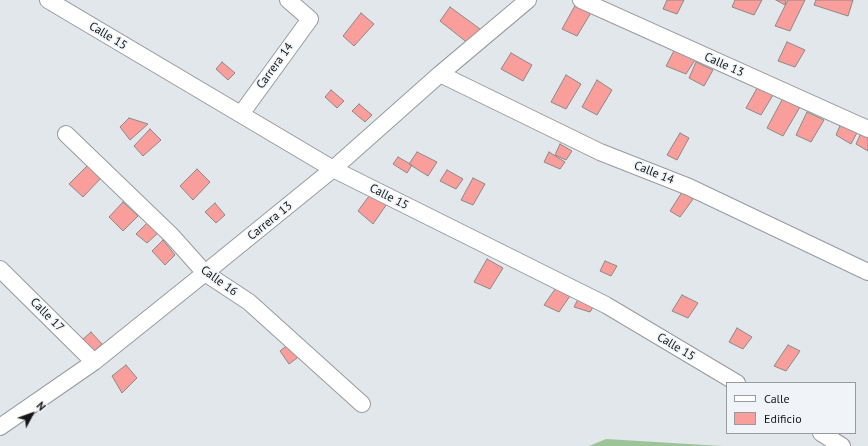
<!DOCTYPE html>
<html>
<head>
<meta charset="utf-8">
<style>
	body { margin:0 }
	#map { position:relative; width:868px; height:446px; overflow:hidden; background:#e2e7eb; font-family:"PT Sans",sans-serif }
	canvas { display:block }
	.legend { position:absolute; left:726px; top:382px; width:130px; height:52px; box-sizing:border-box; background:#f0f4f8; border:1px solid #989b9e; margin:0; padding:5px 7px; list-style:none; font-size:12px; color:#141617 }
	.legend li { display:flex; align-items:center; gap:8px; height:20px }
	.legend b { width:20px; border:1px solid #989b9e }
	.north { position:absolute; left:12px; top:394px; width:40px; height:40px; -webkit-text-stroke:3px #f0f4f8; paint-order:stroke; rotate:49deg; font-size:11px; font-weight:700; line-height:16px; text-align:center; color:#141617 }
	.north::after { content:''; display:block; margin:auto; width:14px; height:18px; background:#141617; clip-path:polygon(50% 0,100% 100%,50% 72%,0 100%) }
</style>
</head>
<body>
<div id="map">
<canvas width="868" height="446"></canvas>
<ul class="legend">
<li><b style="height:5px;background:#fff"></b>Calle</li>
<li><b style="height:11px;background:#fa9e9c"></b>Edificio</li>
</ul>
<div class="north">N</div>
</div>
<script>
const c = document.querySelector('canvas').getContext('2d');
c.lineJoin = 'round';
function fill(path, color) { c.fillStyle = color; c.fill(path, 'evenodd'); }
const toPath = rows => new Path2D(rows.map(r => 'M' + r).join(''));
function trace(path, color, width, dash) { c.strokeStyle = color; c.lineWidth = width; c.lineCap = dash ? 'butt' : 'round'; c.setLineDash(dash || []); c.stroke(path); }
function drawText(font, color, halo, rows, align = 'center') {
  c.font = font + ' "PT Sans",sans-serif'; c.lineWidth = 3; c.setLineDash([]); c.textBaseline = 'middle'; c.strokeStyle = halo; c.fillStyle = color; for (const [text, x, y, turn = 0] of rows) {
    c.save(); c.translate(x, y); c.rotate((+turn || 0) * Math.PI / 180); c.textAlign = isNaN(turn) ? turn : align; if (halo) c.strokeText(text, 0, 0); c.fillText(text, 0, 0); c.restore();
  }
}
const green = toPath([
	[606,439,722,446,589,446]
]);
const building = toPath([
	[667,0,684,0,677,14,663,9,667,0],
	[735,0,762,0,754,15,732,7,735,0],
	[776,0,786,0,785,5,776,0],
	[788,0,805,0,790,31,775,26,788,0],
	[816,0,853,0,848,16,814,5,816,0],
	[577,2,592,11,577,36,562,29,577,2],
	[450,7,480,29,469,44,440,21,450,7],
	[361,13,374,24,354,46,343,36,361,13],
	[787,42,805,50,795,67,778,61,787,42],
	[676,47,697,57,686,74,666,66,676,47],
	[511,53,532,65,523,81,501,69,511,53],
	[222,62,235,73,228,80,216,69,222,62],
	[696,62,713,70,704,86,689,78,696,62],
	[566,75,581,84,566,109,551,102,566,75],
	[597,80,612,90,597,115,582,107,597,80],
	[761,81,776,90,761,115,746,108,761,81],
	[331,90,344,101,337,108,325,97,331,90],
	[783,98,800,107,783,136,767,128,783,98],
	[359,104,372,115,365,122,352,111,359,104],
	[807,112,824,120,811,142,796,135,807,112],
	[129,118,148,124,130,140,120,127,129,118],
	[842,121,859,129,851,144,836,135,842,121],
	[150,129,161,140,143,156,134,146,150,129],
	[862,131,868,134,868,151,856,144,862,131],
	[680,133,689,138,677,160,667,155,680,133],
	[560,144,572,151,566,160,555,155,560,144],
	[417,152,437,162,428,176,409,164,417,152],
	[549,152,565,162,560,169,544,162,549,152],
	[398,157,412,165,407,173,393,164,398,157],
	[88,165,102,177,83,197,69,184,88,165],
	[197,169,210,182,193,200,180,186,197,169],
	[447,170,463,179,456,189,440,181,447,170],
	[473,178,485,184,473,205,461,200,473,178],
	[684,189,696,195,680,217,670,211,684,189],
	[372,192,389,201,373,224,358,211,372,192],
	[123,202,138,216,123,231,109,217,123,202],
	[215,203,225,215,216,223,205,212,215,203],
	[148,222,158,233,147,243,136,234,148,222],
	[163,240,175,255,165,265,152,251,163,240],
	[487,259,503,268,490,289,474,282,487,259],
	[605,261,617,266,611,276,600,271,605,261],
	[558,285,572,293,559,312,544,305,558,285],
	[682,295,698,303,688,318,672,311,682,295],
	[579,297,595,304,590,312,574,307,579,297],
	[737,328,752,337,743,349,729,342,737,328],
	[91,332,102,344,91,354,81,341,91,332],
	[290,343,301,355,289,364,280,351,290,343],
	[788,345,800,351,786,371,774,366,788,345],
	[126,365,137,378,122,393,112,376,126,365]
]);
const minor = toPath([
	[48,0,333,169,606,305,737,383],
	[581,0,868,129],
	[440,74,600,152,689,187,868,272],
	[241,114,310,19,288,0],
	[66,134,172,236,205,273,249,302,362,404],
	[0,269,94,362],
	[0,427,94,362,205,273,333,169,440,74,528,0],
	[821,433,842,446]
]);
const streetNames = [
	["Calle 15",108,36,31],
	["Calle 13",724,65,24],
	["Carrera 14",275,66,-54],
	["Calle 14",654,173,22],
	["Calle 15",389,197,27],
	["Carrera 13",270,221,-39],
	["Calle 16",219,281,36],
	["Calle 17",47,315,45],
	["Calle 15",676,347,31]
];
fill(green, '#9dc499');
fill(building, '#fa9e9c');
trace(building, '#8d8786', 1);
trace(minor, '#979b9f', 18);
trace(minor, '#fff', 16);
drawText('12px', '#141617', '#f0f4f8', streetNames);
</script>
</body>
</html>
